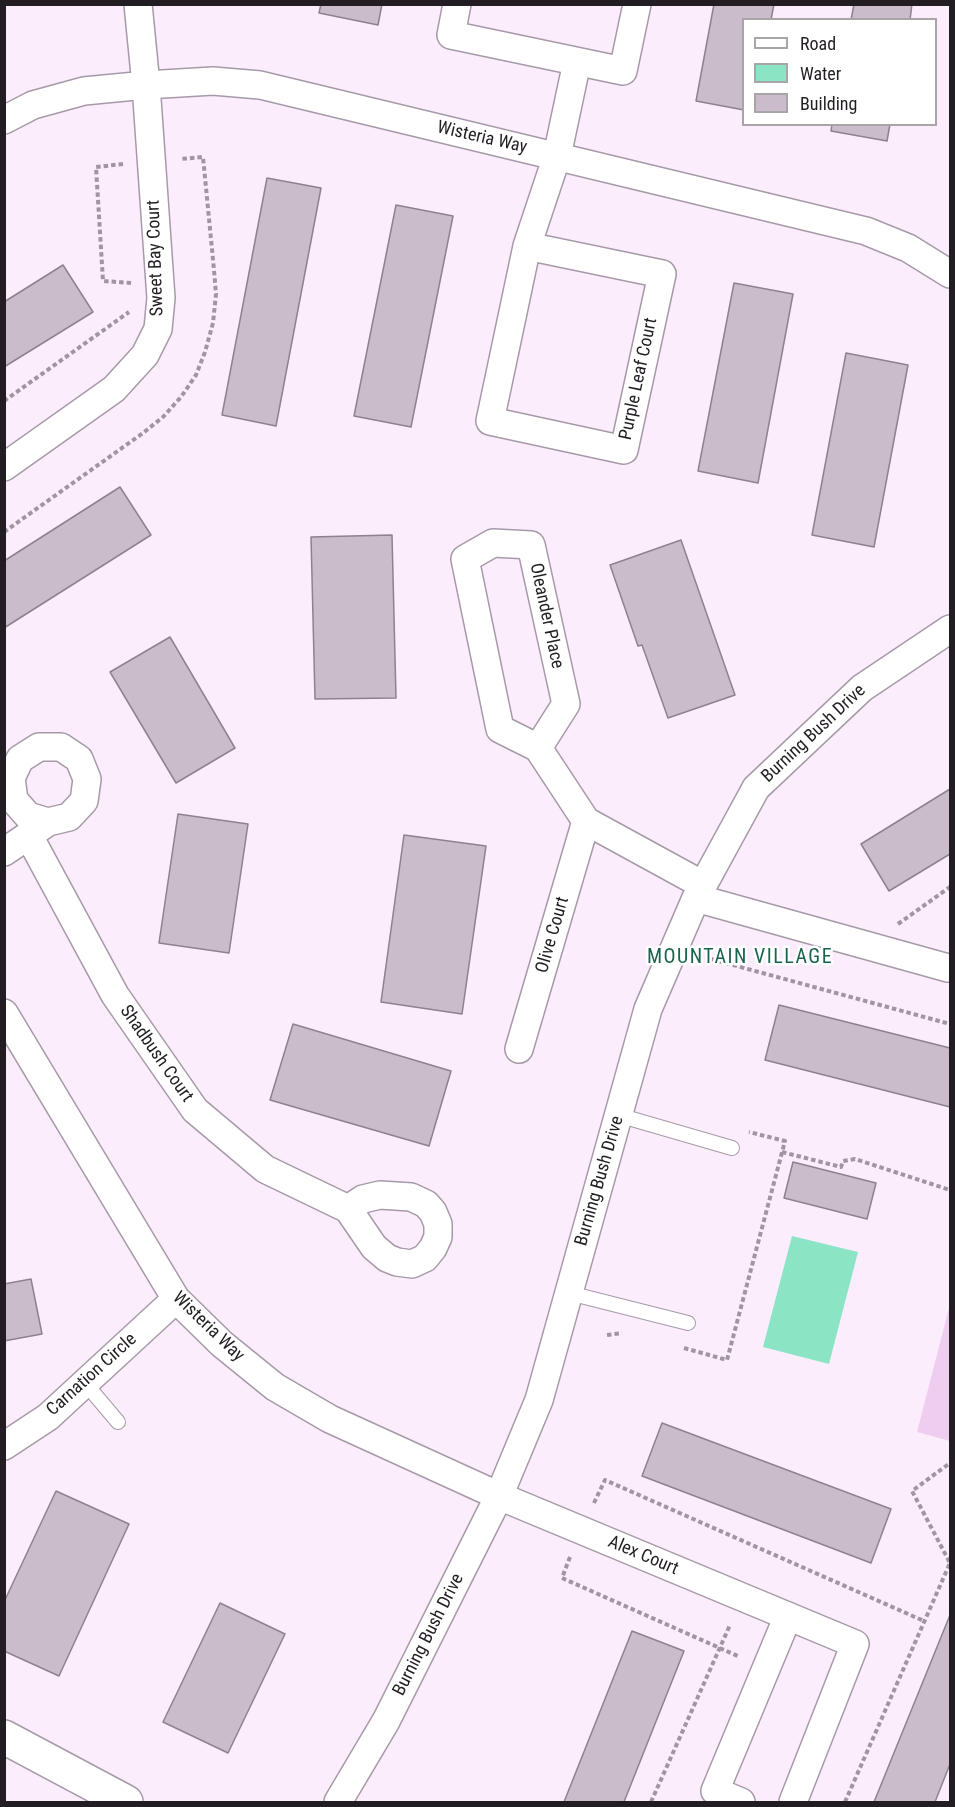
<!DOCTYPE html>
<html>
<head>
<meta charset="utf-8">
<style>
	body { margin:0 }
	#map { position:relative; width:955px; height:1807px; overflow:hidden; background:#fbedfc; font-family:"Roboto Condensed",sans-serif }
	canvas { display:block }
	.frame { position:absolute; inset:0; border:6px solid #221d23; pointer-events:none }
	.legend { position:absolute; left:742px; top:18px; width:195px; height:108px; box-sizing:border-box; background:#fff; border:2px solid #a7a5a7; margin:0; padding:8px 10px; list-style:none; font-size:18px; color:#221d23 }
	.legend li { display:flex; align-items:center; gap:12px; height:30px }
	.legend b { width:30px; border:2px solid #a7a5a7 }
</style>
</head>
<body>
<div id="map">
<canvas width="955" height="1807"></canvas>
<div class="frame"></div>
<ul class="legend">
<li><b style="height:8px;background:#fff"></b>Road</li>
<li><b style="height:16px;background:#8be5c5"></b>Water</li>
<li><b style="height:16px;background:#cabcca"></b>Building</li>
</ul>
</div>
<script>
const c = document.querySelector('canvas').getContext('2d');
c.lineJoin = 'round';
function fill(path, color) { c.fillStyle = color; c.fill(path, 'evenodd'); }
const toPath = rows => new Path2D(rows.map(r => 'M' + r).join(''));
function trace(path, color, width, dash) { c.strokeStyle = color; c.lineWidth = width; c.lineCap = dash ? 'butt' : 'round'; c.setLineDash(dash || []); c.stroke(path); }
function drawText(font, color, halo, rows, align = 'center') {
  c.font = font + ' "Roboto Condensed",sans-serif'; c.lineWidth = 5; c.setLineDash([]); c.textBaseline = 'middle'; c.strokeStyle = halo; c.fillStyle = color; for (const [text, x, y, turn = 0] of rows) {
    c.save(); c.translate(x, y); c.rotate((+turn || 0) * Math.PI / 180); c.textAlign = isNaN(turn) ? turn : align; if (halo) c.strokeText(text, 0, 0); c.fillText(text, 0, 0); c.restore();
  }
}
const green = toPath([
	[950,1304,950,1441,917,1432]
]);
const water = toPath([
	[792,1236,858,1252,829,1364,763,1347]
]);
const building = toPath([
	[321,4,382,4,378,25,319,13,321,4],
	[714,4,774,4,771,20,744,20,744,110,696,101,714,4],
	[854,4,912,4,910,20,851,20,854,4],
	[832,124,890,124,887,141,831,131,832,124],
	[267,178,321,188,276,426,222,415,267,178],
	[396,205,453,216,411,427,354,416,396,205],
	[63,265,93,312,4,367,4,302,63,265],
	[734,283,793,294,758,483,698,471,734,283],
	[846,353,908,365,874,547,812,535,846,353],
	[120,487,151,535,4,628,4,561,120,487],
	[392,535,396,698,315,699,311,537,392,535],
	[681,540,735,695,668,718,642,645,638,646,610,565,681,540],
	[170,637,235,748,176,783,110,672,170,637],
	[950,789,950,854,889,891,861,844,950,789],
	[178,814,248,824,229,953,159,943,178,814],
	[404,835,486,846,462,1014,381,1002,404,835],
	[779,1005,950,1048,950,1107,765,1060,779,1005],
	[293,1024,451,1071,429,1146,270,1100,293,1024],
	[793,1162,876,1183,867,1219,784,1198,793,1162],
	[31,1279,42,1334,4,1341,4,1284,31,1279],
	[662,1423,891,1509,871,1563,642,1476,662,1423],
	[56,1491,129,1524,59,1676,4,1651,4,1602,56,1491],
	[220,1603,285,1634,228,1753,163,1722,220,1603],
	[950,1615,950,1764,935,1802,874,1802,950,1615],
	[632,1631,684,1651,624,1802,564,1802,632,1631]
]);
const path = toPath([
	[123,164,96,167,103,281,132,283],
	[4,401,129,312],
	[4,532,143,433,163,417,181,397,196,375,205,352,213,323,216,294,214,270,203,157,180,159],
	[898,924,950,887],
	[711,959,950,1024],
	[782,1152,841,1167,843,1161,855,1159,950,1190],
	[607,1335,622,1333],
	[684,1348,727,1360,785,1141,749,1132],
	[594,1503,605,1480,924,1621],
	[570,1557,562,1578,740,1657],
	[651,1802,730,1625],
	[845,1802,950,1563,912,1491,950,1463]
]);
const lane = toPath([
	[618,1115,732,1148],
	[569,1293,688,1323],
	[85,1383,118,1422]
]);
const street = toPath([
	[457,4,451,35,623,71,637,4],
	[4,120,33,105,84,91,146,85,213,81,260,85,866,231,908,248,950,274],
	[527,246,490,421,624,450,662,274,527,246,557,156,577,62],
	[4,467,114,389,145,355,158,329,161,298,146,85,138,4],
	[538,748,566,704,531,545,493,543,465,559,500,729,538,748,586,821,703,885],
	[29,836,115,995,195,1110,265,1169,348,1209,374,1247,387,1258,397,1262,412,1264,425,1258,433,1248,438,1237,438,1224,433,1212,426,1204,411,1197,380,1195,363,1199,348,1209],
	[4,852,48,822,69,817,84,801,87,779,79,759,61,747,39,747,20,759,11,778,14,800,28,816,48,822],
	[696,898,948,968],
	[4,1013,176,1299,222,1344,275,1387,330,1419,499,1496,855,1644,793,1802],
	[519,1049,586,821],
	[4,1446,48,1417,176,1299],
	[338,1802,386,1721,499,1496,539,1400,648,1009,696,898,756,788,862,688,950,629],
	[741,1802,715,1791,788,1616]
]);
const secondary = toPath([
	[4,1737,126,1802]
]);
const streetNames = [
	["Wisteria Way",482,138,13],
	["Sweet Bay Court",156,258,-92],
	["Purple Leaf Court",639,379,-78],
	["Oleander Place",546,616,78],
	["Burning Bush Drive",814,734,-43],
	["Olive Court",553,935,-74],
	["Shadbush Court",156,1054,55],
	["Burning Bush Drive",600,1181,-74],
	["Wisteria Way",208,1327,44],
	["Carnation Circle",92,1375,-42],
	["Alex Court",643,1556,23],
	["Burning Bush Drive",429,1635,-63]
];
const neighbourhoodNames = [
	["MOUNTAIN VILLAGE",740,958]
];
fill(green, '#efcdf1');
fill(water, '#8be5c5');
fill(building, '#cabcca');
trace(building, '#8e828f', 1.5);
trace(lane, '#a79aa8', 16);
trace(street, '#a79aa8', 30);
trace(secondary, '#a79aa8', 36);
trace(path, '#a096a1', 4, [4.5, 3]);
trace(lane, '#fff', 14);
trace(street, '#fff', 27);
trace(secondary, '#fff', 33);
drawText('18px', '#221d23', '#fff', streetNames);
c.letterSpacing = '1.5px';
drawText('20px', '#19644e', '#fff', neighbourhoodNames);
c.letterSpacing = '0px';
</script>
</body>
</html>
